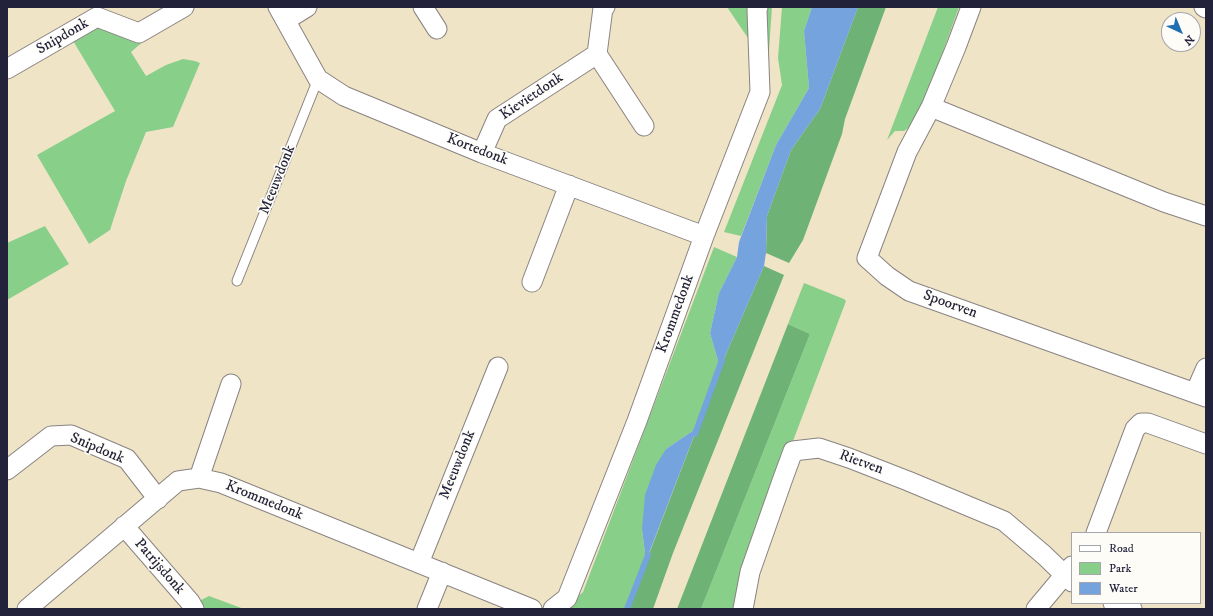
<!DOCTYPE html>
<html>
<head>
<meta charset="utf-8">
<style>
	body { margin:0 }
	#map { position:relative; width:1213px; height:616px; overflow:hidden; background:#f0e4c7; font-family:"IM FELL DW Pica",serif }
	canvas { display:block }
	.frame { position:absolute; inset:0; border:8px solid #22223b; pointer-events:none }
	.legend { position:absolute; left:1071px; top:532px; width:130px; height:72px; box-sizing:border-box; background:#fdfcf7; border:1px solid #a5a5ac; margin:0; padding:5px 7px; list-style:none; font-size:12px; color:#22223b }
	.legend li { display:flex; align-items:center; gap:8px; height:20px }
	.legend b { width:20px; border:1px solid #a5a5ac }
	.north { position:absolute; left:1161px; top:12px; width:40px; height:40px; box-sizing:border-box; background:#fdfcf7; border:1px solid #a5a5ac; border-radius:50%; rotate:136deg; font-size:11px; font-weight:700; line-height:16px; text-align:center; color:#22223b }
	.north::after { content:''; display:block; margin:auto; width:14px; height:18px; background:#1f6fb2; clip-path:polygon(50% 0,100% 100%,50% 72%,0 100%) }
</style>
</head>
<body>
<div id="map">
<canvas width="1213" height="616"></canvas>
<div class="frame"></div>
<ul class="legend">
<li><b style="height:5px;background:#fff"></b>Road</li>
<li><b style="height:11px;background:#88cf8a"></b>Park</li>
<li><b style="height:11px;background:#74a3dd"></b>Water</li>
</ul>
<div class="north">N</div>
</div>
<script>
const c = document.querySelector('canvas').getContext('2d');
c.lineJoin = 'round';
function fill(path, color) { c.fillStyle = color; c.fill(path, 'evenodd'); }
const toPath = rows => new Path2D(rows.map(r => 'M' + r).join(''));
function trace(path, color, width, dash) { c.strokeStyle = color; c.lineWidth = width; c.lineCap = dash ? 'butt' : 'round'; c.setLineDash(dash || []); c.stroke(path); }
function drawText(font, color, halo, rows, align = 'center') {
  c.font = font + ' "IM FELL DW Pica",serif'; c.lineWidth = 3.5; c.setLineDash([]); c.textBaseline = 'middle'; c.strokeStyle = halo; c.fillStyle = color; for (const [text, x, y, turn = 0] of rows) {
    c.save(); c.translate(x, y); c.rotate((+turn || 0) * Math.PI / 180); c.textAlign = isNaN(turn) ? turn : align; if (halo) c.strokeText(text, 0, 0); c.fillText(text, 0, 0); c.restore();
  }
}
const green = toPath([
	[727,7,752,7,752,44],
	[767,7,772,7,767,80,766,10],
	[782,7,812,7,804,31,809,88,776,145,741,236,724,232,782,85,778,58],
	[938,7,959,7,918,121,904,131,895,131,887,140],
	[93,27,146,39,131,52,146,76,166,65,183,59,195,61,200,63,173,127,146,132,126,181,110,230,89,244,37,155,115,111,72,39],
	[45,226,69,264,7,300,7,243],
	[714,247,737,257,719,293,710,333,720,368,697,428,666,449,642,529,646,561,628,609,561,609,567,606,583,592],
	[804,283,844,299,846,301,793,441,776,478,736,609,701,609,810,334,788,324],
	[209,596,244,609,201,609,197,602]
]);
const forest = toPath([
	[858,7,886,7,845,119,842,134,803,240,789,263,766,253,767,216,791,150,820,109],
	[764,266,784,275,673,553,653,609,628,609,720,368],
	[788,324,810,334,701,609,677,609]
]);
const water = toPath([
	[812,7,858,7,820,109,791,150,767,216,766,253,764,266,720,368,710,333,719,293,737,257,739,242,776,145,809,88,804,31],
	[697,428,646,561,642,529,645,495,656,465,666,449]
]);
const stream = toPath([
	[695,434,722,360],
	[627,609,648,555]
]);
const service = toPath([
	[237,281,318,79]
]);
const minor = toPath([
	[278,7,318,79,344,96,482,153,704,236],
	[423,7,437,29],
	[971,7,956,47,931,107,907,152,867,258,887,276,909,291,1206,397],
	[1204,7,1206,8],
	[286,20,307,7],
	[597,54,644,126],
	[7,69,97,17,139,33,184,7],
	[931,107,1164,202,1206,216],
	[482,153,497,119,597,54,603,8,605,7],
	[532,282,569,185],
	[1195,393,1206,368],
	[7,470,51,436,71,435,127,459,158,499],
	[199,478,231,384],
	[124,526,190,602,194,609],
	[1096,533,1135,429,1141,423,1148,423,1206,444],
	[419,563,498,367],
	[1113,603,1132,609],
	[27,609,178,481,199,478,221,483,532,609],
	[427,609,442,572],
	[553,609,567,598,637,421,704,236,760,92,757,10,758,7],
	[743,609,750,572,782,481,793,451,819,448,849,458,908,481,1004,521,1044,555,1072,582],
	[1036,609,1072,566]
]);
const streetNames = [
	["Snipdonk",63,37,-30],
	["Kievietdonk",532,97,-34],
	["Kortedonk",477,150,21],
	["Meeuwdonk",278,180,-68],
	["Spoorven",950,305,20],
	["Krommedonk",676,314,-70],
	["Snipdonk",97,449,23],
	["Rietven",861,463,20],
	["Meeuwdonk",458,465,-68],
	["Krommedonk",264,501,22],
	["Patrijsdonk",159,567,49]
];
fill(green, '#88cf8a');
fill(forest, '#6eb276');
fill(water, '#74a3dd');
trace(stream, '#74a3dd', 6);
trace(service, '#898381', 11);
trace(minor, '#898381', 21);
trace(service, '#fff', 9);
trace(minor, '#fff', 19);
drawText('15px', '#22223b', '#fdfcf7', streetNames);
</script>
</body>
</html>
